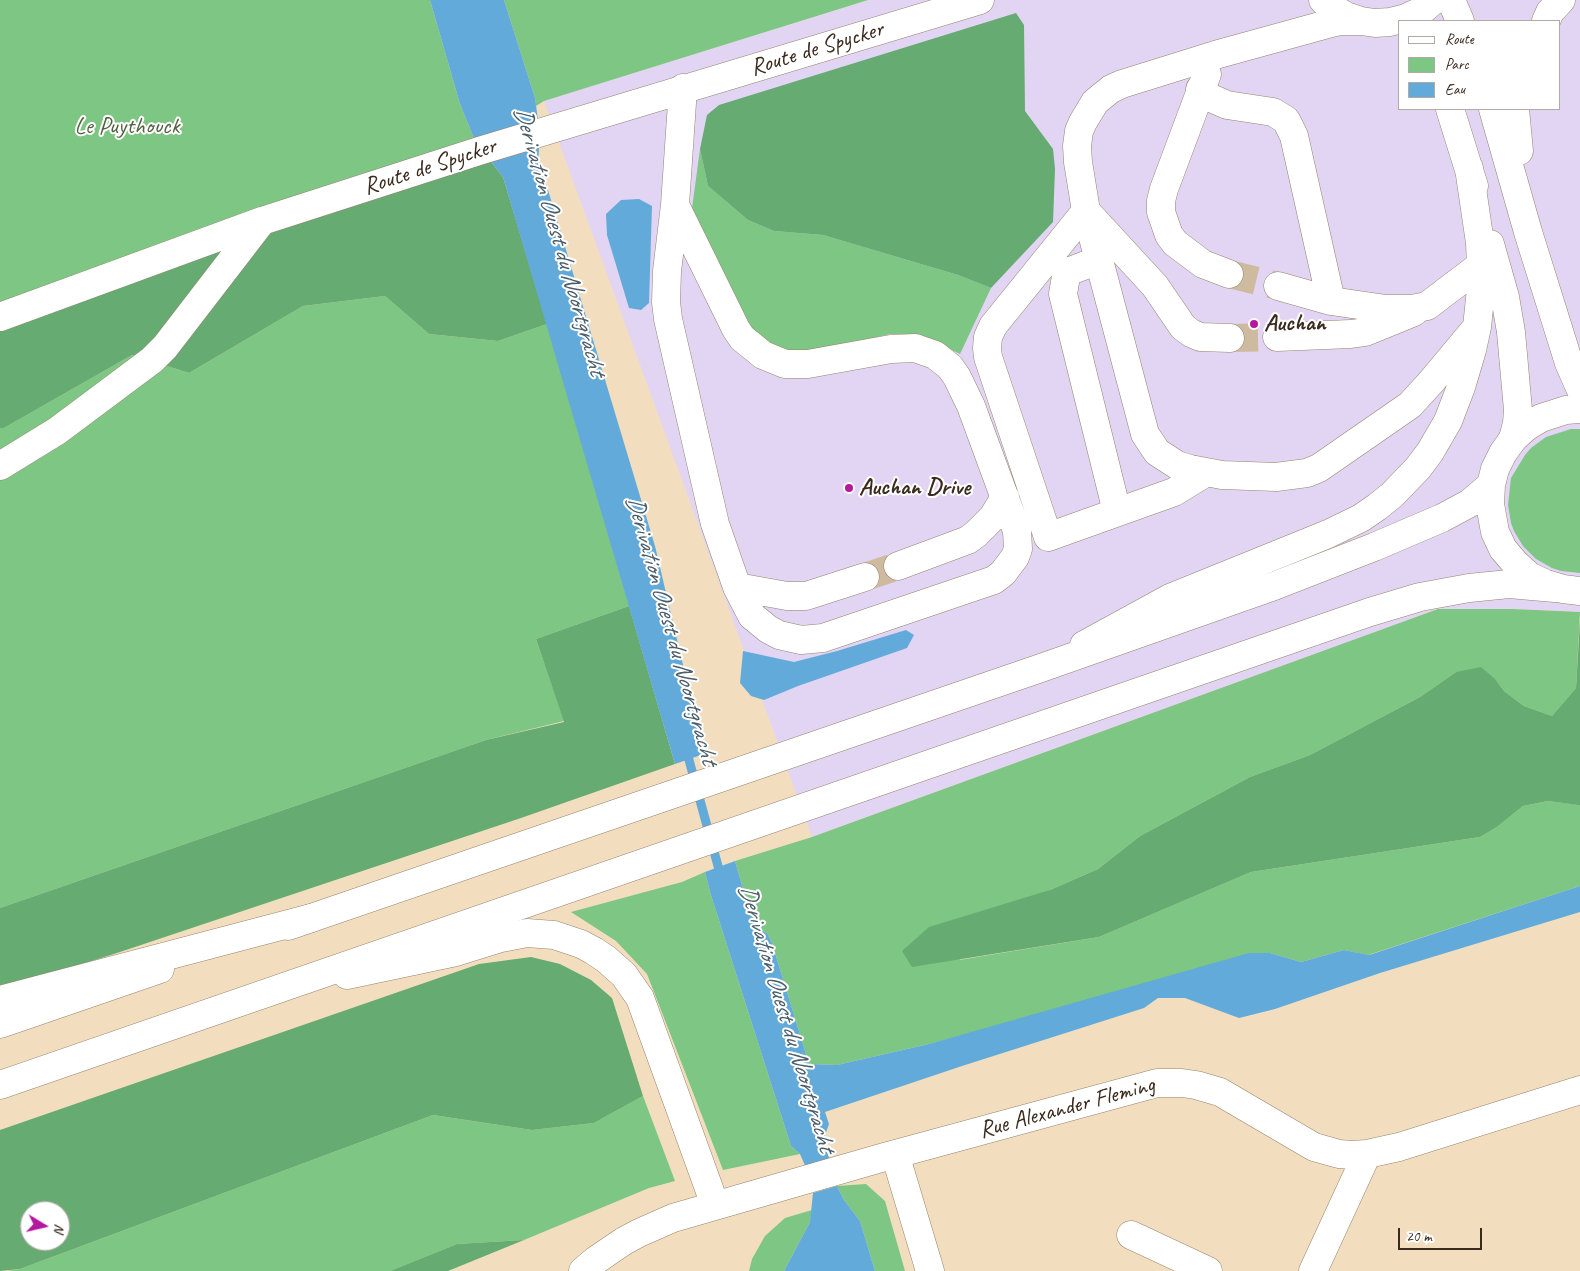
<!DOCTYPE html>
<style>
body{margin:0}
#map{position:relative;width:1580px;height:1271px;overflow:hidden;background:#f2debf;font-family:Caveat,sans-serif}
canvas{display:block}
.legend{position:absolute;left:1398px;top:20px;width:162px;height:90px;box-sizing:border-box;background:#fff;border:1px solid #b1aaa5;margin:0;padding:6px 9px;list-style:none;font-size:15px;color:#3b2a1e}
.legend li{display:flex;align-items:center;gap:10px;height:25px}
.legend b{width:25px;border:1px solid #b1aaa5}
.north{position:absolute;left:20px;top:1201px;width:50px;height:50px;box-sizing:border-box;background:#fff;border:1px solid #b1aaa5;border-radius:50%;rotate:99deg;font-size:14px;font-weight:700;line-height:20px;text-align:center;color:#3b2a1e}
.north::after{content:'';display:block;margin:auto;width:18px;height:22px;background:#b5179e;clip-path:polygon(50% 0,100% 100%,50% 72%,0 100%)}
.scale{position:absolute;left:1398px;top:1228px;width:84px;height:22px;box-sizing:border-box;border:2px solid #3b2a1e;border-top:0;padding-left:6px;font-size:15px;line-height:18px;white-space:nowrap;color:#3b2a1e;-webkit-text-stroke:4px #fff;paint-order:stroke}
</style>
<div id="map">
<canvas width="1580" height="1271"></canvas>
<ul class="legend">
<li><b style="height:6px;background:#fff"></b>Route</li>
<li><b style="height:14px;background:#7ec683"></b>Parc</li>
<li><b style="height:14px;background:#62aad9"></b>Eau</li>
</ul>
<div class="north">N</div>
<div class="scale">20 m</div>
</div>
<script>
const ctx = document.querySelector('canvas').getContext('2d');
ctx.lineJoin = 'round';
function paint(path, color) { ctx.fillStyle = color; ctx.fill(path, 'evenodd'); }
const toPath = rows => new Path2D(rows.map(r => 'M' + r).join(''));
function stroke(path, color, width, dash) { ctx.strokeStyle = color; ctx.lineWidth = width; ctx.lineCap = dash ? 'butt' : 'round'; ctx.setLineDash(dash || []); ctx.stroke(path); }
function write(font, color, halo, rows, align = 'center') {
  ctx.font = font + ' Caveat,sans-serif'; ctx.lineWidth = 4; ctx.setLineDash([]); ctx.textBaseline = 'middle'; ctx.strokeStyle = halo; ctx.fillStyle = color; for (const [text, x, y, turn = 0] of rows) {
    ctx.save(); ctx.translate(x, y); ctx.rotate((+turn || 0) * Math.PI / 180); ctx.textAlign = isNaN(turn) ? turn : align; if (halo) ctx.strokeText(text, 0, 0); ctx.fillText(text, 0, 0); ctx.restore();
  }
}
paint(toPath([
 [868,0,1580,0,1580,612,1512,609,1438,609,812,837,544,101],
 [1399,21,1559,21,1559,109,1399,109]
]), '#e2d4f3');
paint(toPath([
 [0,0,430,0,460,104,475,141,0,305],
 [504,0,868,0,544,101,536,106,535,98],
 [700,149,708,186,748,220,774,231,823,235,958,275,991,288,960,354,919,334,890,334,838,346,800,352,774,347,746,324,690,223],
 [385,296,429,334,498,341,547,324,629,606,536,639,564,721,486,740,0,908,0,428,4,428,132,355,189,373,303,306],
 [1571,429,1580,429,1580,573,1561,571,1552,568,1536,559,1523,546,1514,531,1511,523,1508,505,1511,478,1525,455,1531,448,1546,437],
 [1438,609,1512,609,1580,612,1576,688,1552,716,1524,706,1504,691,1496,680,1456,672,1420,697,1310,755,1250,777,1140,836,1098,869,1050,890,959,960,1099,937,1251,872,1480,837,1497,827,1523,806,1548,801,1580,805,1580,886,1368,955,1344,950,1301,962,1270,953,929,1044,837,1065,809,1064,772,943,767,933,754,927,735,861,812,837],
 [705,872,710,892,791,1146,800,1154,723,1170,647,974,616,941,571,912,682,882],
 [643,1096,675,1181,649,1188,524,1240,457,1244,390,1271,7,1271,20,1269,433,1115,532,1130,594,1123],
 [866,1184,885,1201,905,1271,875,1271,860,1221,844,1200,837,1186],
 [812,1210,810,1222,784,1271,749,1271,752,1259,765,1236,785,1218]
]), '#7ec683');
paint(toPath([
 [1016,13,1024,25,1025,111,1053,149,1055,169,1053,222,991,288,958,275,823,235,774,231,748,220,708,186,700,149,707,115,719,105],
 [475,141,503,177,547,324,498,341,429,334,385,296,303,306,189,373,132,355,4,428,0,428,0,305],
 [629,606,675,764,521,818,117,953,0,990,0,908,486,740,564,722,536,639],
 [1580,620,1580,805,1578,805,1548,801,1523,806,1497,827,1480,837,1251,872,1099,937,912,967,902,951,929,927,1050,890,1098,869,1140,836,1250,777,1310,755,1420,697,1456,672,1481,667,1496,680,1504,691,1524,706,1552,716,1576,688],
 [531,957,560,964,591,980,612,998,643,1096,594,1123,532,1130,433,1115,20,1269,0,1271,0,1130,479,964],
 [30,1211,60,1211,60,1241,30,1241],
 [524,1240,448,1271,390,1271,457,1244]
]), '#66ab71');
paint(toPath([
 [430,0,504,0,535,98,540,135,538,163,545,180,655,546,704,754,675,764,503,177,475,141,460,104],
 [639,199,652,206,649,303,641,310,629,308,607,235,606,214,621,200],
 [906,630,914,635,907,648,798,686,764,700,751,696,740,683,743,651,794,662,837,651],
 [735,861,754,927,767,933,772,943,809,1064,837,1065,929,1044,1249,953,1270,953,1301,962,1344,950,1369,955,1580,886,1580,912,1380,973,1275,1009,1239,1018,1185,998,1158,998,1144,1008,962,1066,825,1112,829,1124,823,1141,831,1163,807,1170,800,1154,791,1146,710,892,705,872],
 [837,1186,844,1200,860,1221,875,1271,784,1271,810,1222,813,1193]
]), '#62aad9');
stroke(toPath([
 [686,749,721,877]
]), '#62aad9', 9);
stroke(toPath([
 [1229,274,1278,286],
 [1230,338,1277,337],
 [865,577,898,566]
]), '#cdba9f', 28, [28, 14]);
const minor = toPath([
 [1323,0,1332,8,1346,16,1361,21,1375,23,1390,22,1406,18,1421,11,1434,0],
 [1451,0,1460,21],
 [1361,21,1340,21,1324,25,1215,55,1122,84,1111,89,1095,102,1083,122,1079,131,1077,146,1078,162,1086,211,1145,434,1157,452,1177,465,1190,469,1222,475,1276,477,1307,473,1319,468,1410,405,1431,382,1477,327],
 [1546,21,1550,12,1561,0],
 [1207,74,1164,189,1161,201,1161,212,1169,235,1175,243,1203,264,1229,274],
 [1200,89,1211,98,1227,105,1273,112,1286,120,1294,136,1331,301],
 [1450,109,1474,186],
 [1493,109,1528,232,1569,363,1580,388],
 [1515,109,1519,151],
 [675,205,736,329,742,338,763,355,785,364,808,364,891,349,915,348,935,355,950,367,957,377,971,406,1017,531,1018,549,1015,557,1003,573,994,580,823,638,801,640,779,635,768,629,752,616,737,587,715,524,668,319,666,302,667,271,675,205,683,88],
 [1490,244,1505,297,1511,332,1518,410,1517,423,1513,439],
 [1099,260,1070,271,1066,276,1063,294,1117,512],
 [1278,286,1331,301,1386,309,1412,309,1427,306,1481,265],
 [0,317,262,221,479,151,980,0],
 [1277,337,1351,334,1365,332,1414,312],
 [0,466,57,431,152,360,165,347,262,221],
 [1205,473,1174,492,1048,537,988,357,987,348,988,337,993,326,1086,211,1155,286,1183,327,1191,333,1200,337,1230,338],
 [898,566,968,540,976,534,993,517,1005,497],
 [737,587,787,596,806,596,865,577],
 [1084,645,1170,598,1328,534,1361,518,1377,507,1392,495,1418,468,1430,452,1448,421,1461,387,1472,350,1477,327,1481,289,1481,265,1480,243,1469,168],
 [347,975,456,952,501,938,527,933,554,935,581,944,594,951,606,959,624,975,640,998,715,1205],
 [895,1154,930,1271],
 [1131,1235,1208,1271],
 [583,1271,596,1260,624,1241,639,1233,673,1218,881,1158,1157,1083,1182,1083,1196,1085,1220,1092,1314,1147,1339,1154,1352,1155,1367,1154,1399,1147,1580,1090],
 [1313,1271,1367,1154]
]);
const major = toPath([
 [1580,409,1566,410,1541,418,1526,427,1513,439,1503,453,1495,469,1491,485,1490,504,1495,532,1503,549,1515,563,1529,576,1546,584,1563,589,1580,591],
 [288,926,1041,668,1274,586,1374,547,1442,518,1470,503,1491,485],
 [0,1024,160,969],
 [0,1085,1370,612,1420,597,1469,588,1509,584,1555,588]
]);
const highway = toPath([
 [0,1000,311,918]
]);
stroke(minor, '#96846e', 29);
stroke(major, '#96846e', 29);
stroke(highway, '#96846e', 29);
stroke(minor, '#fff', 28);
stroke(major, '#fff', 28);
stroke(highway, '#fff', 28);
for (const [x, y, r, color] of [
 [1254,324,5,"#b5179e"],
 [849,488,5,"#b5179e"]
]) { const dot = new Path2D(); dot.arc(x, y, r, 0, 2 * Math.PI); ctx.fillStyle = color; ctx.fill(dot); stroke(dot, '#fff', 2); }
write('24px', '#3b2a1e', '#fff', [
 ["Route de Spycker",817,49,-17],
 ["Route de Spycker",430,167,-18],
 ["Rue Alexander Fleming",1067,1108,-15]
]);
write('24px', '#526141', '#fff', [
 ["Le Puythouck",127,127]
]);
write('bold 24px', '#3b2a1e', '#fff', [
 ["Auchan",1264,324],
 ["Auchan Drive",859,488]
], 'left');
write('italic 25px', '#4b5d69', '#fff', [
 ["Derivation Ouest du Noortgracht",559,241,74],
 ["Derivation Ouest du Noortgracht",671,630,74],
 ["Derivation Ouest du Noortgracht",786,1018,73]
]);
</script>
